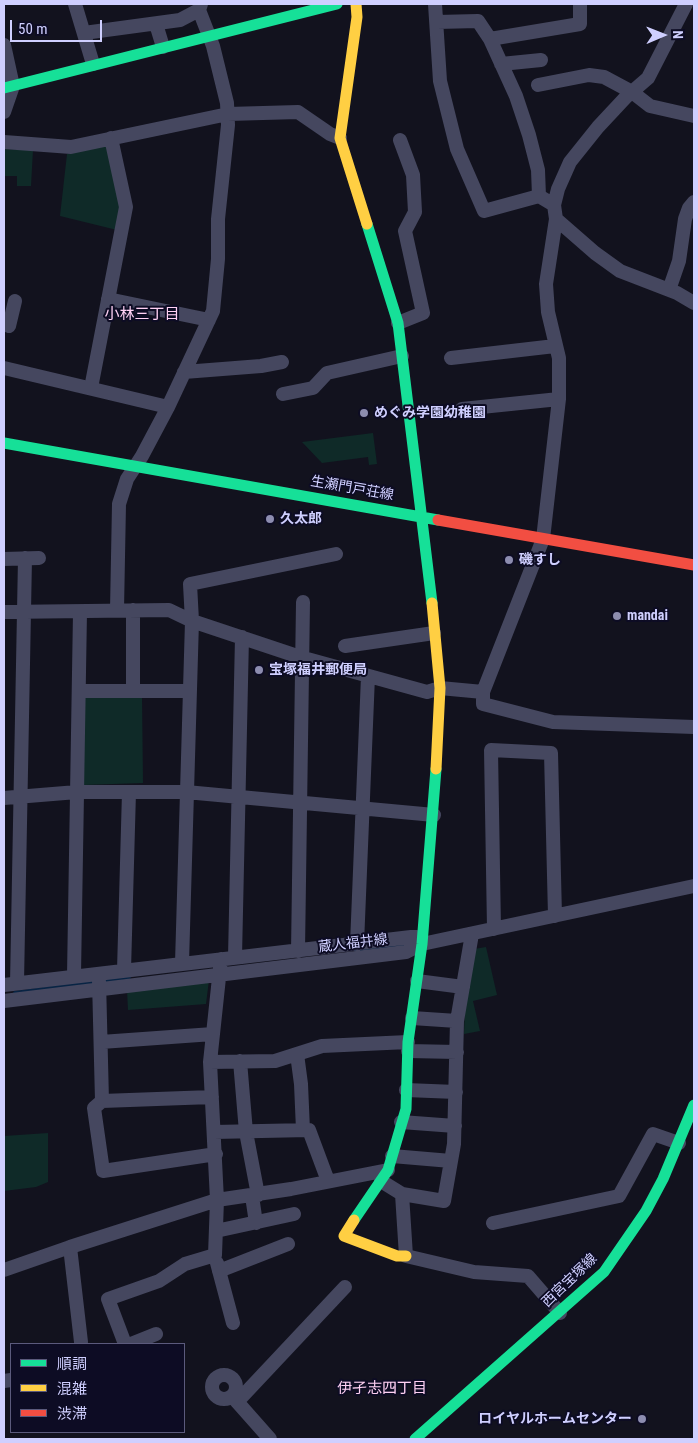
<!DOCTYPE html>
<meta charset="utf-8">
<style>
body{margin:0}
#map{position:relative;width:698px;height:1443px;overflow:hidden;background:#12121e;font-family:"Roboto Condensed","Noto Sans JP",sans-serif}
canvas{display:block}
.frame{position:absolute;inset:0;border:5px solid #cfcfff;pointer-events:none}
.legend{position:absolute;left:10px;top:1343px;width:175px;height:90px;box-sizing:border-box;background:#0d0c24;border:1px solid #5b5a7c;margin:0;padding:6px 9px;list-style:none;font-size:15px;color:#cfcfff}
.legend li{display:flex;align-items:center;gap:10px;height:25px}
.legend b{width:25px;border:1px solid #5b5a7c}
.north{position:absolute;left:638px;top:10px;width:50px;height:50px;-webkit-text-stroke:4px #0d0c24;paint-order:stroke;rotate:89deg;font-size:14px;font-weight:700;line-height:20px;text-align:center;color:#cfcfff}
.north::after{content:'';display:block;margin:auto;width:18px;height:22px;background:#cfcfff;clip-path:polygon(50% 0,100% 100%,50% 72%,0 100%)}
.scale{position:absolute;left:10px;top:20px;width:92px;height:22px;box-sizing:border-box;border:2px solid #cfcfff;border-top:0;padding-left:6px;font-size:15px;line-height:18px;white-space:nowrap;color:#cfcfff;-webkit-text-stroke:4px #0d0c24;paint-order:stroke}
</style>
<div id="map">
<canvas width="698" height="1443"></canvas>
<div class="frame"></div>
<ul class="legend">
<li><b style="height:6px;background:#16e098"></b>順調</li>
<li><b style="height:6px;background:#ffcf43"></b>混雑</li>
<li><b style="height:6px;background:#f24e42"></b>渋滞</li>
</ul>
<div class="north">N</div>
<div class="scale">50 m</div>
</div>
<script>
const ctx = document.querySelector('canvas').getContext('2d');
ctx.lineJoin = 'round';
function paint(path, color) { ctx.fillStyle = color; ctx.fill(path, 'evenodd'); }
const toPath = rows => new Path2D(rows.map(r => 'M' + r).join(''));
function stroke(path, color, width, dash) { ctx.strokeStyle = color; ctx.lineWidth = width; ctx.lineCap = dash ? 'butt' : 'round'; ctx.setLineDash(dash || []); ctx.stroke(path); }
function write(font, color, halo, rows, align = 'center') {
  ctx.font = font + ' "Roboto Condensed","Noto Sans JP",sans-serif'; ctx.lineWidth = 4; ctx.setLineDash([]); ctx.textBaseline = 'middle'; ctx.strokeStyle = halo; ctx.fillStyle = color; for (const [text, x, y, turn = 0] of rows) {
    ctx.save(); ctx.translate(x, y); ctx.rotate((+turn || 0) * Math.PI / 180); ctx.textAlign = isNaN(turn) ? turn : align; if (halo) ctx.strokeText(text, 0, 0); ctx.fillText(text, 0, 0); ctx.restore();
  }
}
paint(toPath([
 [104,146,107,147,122,208,117,230,60,216,67,154],
 [4,149,33,150,31,186,17,186,17,176,4,176],
 [373,433,377,464,369,465,368,457,322,463,302,442],
 [82,695,142,696,143,783,83,785],
 [486,947,497,995,473,1001,480,1031,464,1034,465,1007,474,949],
 [209,980,206,1004,128,1010,127,990],
 [48,1133,48,1182,36,1187,4,1191,4,1136]
]), '#0f2a28');
stroke(toPath([
 [356,950,406,945],
 [15,993,129,977]
]), '#082444', 4);
stroke(toPath([
 [75,4,93,64],
 [435,4,440,81,457,149,484,211,539,196,554,205],
 [437,22,478,21,490,39,580,24,580,4],
 [156,24,163,47],
 [84,33,180,20,199,10],
 [490,39,516,96,529,135,538,170,539,196],
 [4,45,13,86,4,112],
 [501,64,541,60],
 [538,85,589,75,604,77,632,92,650,106,694,116],
 [4,142,71,147,228,114,298,112,330,134,340,138],
 [556,219,595,253,620,271,677,293,694,303],
 [669,290,679,261,685,219,689,208,694,202],
 [108,299,209,320],
 [398,323,423,313,405,231,415,212,413,175,400,140],
 [4,324,9,326,15,301],
 [451,358,555,346],
 [4,368,168,407],
 [184,372,261,366,282,362],
 [91,388,126,207,111,138],
 [283,394,313,388,327,373,402,356],
 [462,409,559,399],
 [4,559,39,558],
 [117,610,119,504,127,479,142,456,168,407,213,311,218,259,218,219,228,125,227,103,213,46,199,10,201,4],
 [4,612,169,610,192,621,300,657,427,692,440,688,483,692,543,539,559,399,559,358,548,312,546,284,556,219,554,205,558,189,570,162,598,127,626,97,648,78,686,4],
 [345,646,434,633],
 [79,691,189,691],
 [133,691,133,610],
 [483,692,483,704,553,722,694,727],
 [4,798,77,792,186,792,434,815],
 [494,929,491,750,551,753,555,916],
 [357,944,368,676],
 [298,951,303,602],
 [235,957,242,637],
 [182,963,192,621,190,584,336,554],
 [124,970,129,792],
 [74,975,80,612],
 [99,980,102,1101,94,1108,103,1171,216,1154],
 [417,981,463,987],
 [17,983,25,558],
 [4,985,411,937,417,937,422,944],
 [4,1001,406,952,422,944,694,886],
 [412,1018,457,1021],
 [101,1042,213,1034],
 [408,1051,457,1052],
 [297,1054,301,1084,303,1130],
 [240,1061,246,1132,258,1195],
 [210,1062,275,1061,322,1046,408,1042],
 [406,1090,456,1092],
 [102,1101,212,1097],
 [401,1122,455,1126],
 [214,1132,309,1130,328,1181],
 [392,1156,451,1161],
 [381,1181,402,1194,406,1256,474,1272,528,1276,560,1313],
 [402,1194,444,1201,454,1144,457,1021,472,934],
 [252,1196,256,1223],
 [493,1223,619,1196,653,1134,679,1143],
 [216,1231,294,1214],
 [70,1247,81,1342],
 [217,1263,233,1323],
 [4,1270,70,1247,217,1200,291,1189,388,1170],
 [219,1271,288,1244],
 [125,1344,108,1299,159,1281,185,1264,215,1255,217,1200,210,1062,221,959],
 [131,1344,156,1334],
 '212 1387a12 12 0 1 1 24 0a12 12 0 1 1-24 0Z',
 [4,1381,11,1380],
 [232,1396,270,1439],
 [237,1402,345,1287]
]), '#45475f', 14);
stroke(toPath([
 [4,88,337,4],
 [367,224,398,323,432,603],
 [4,443,438,520],
 [354,1220,388,1170,406,1109,408,1042,422,944,436,769],
 [415,1439,604,1272,646,1211,663,1179,694,1105]
]), '#16e098', 11);
stroke(toPath([
 [356,4,357,17,340,138,367,224],
 [432,603,440,688,436,769],
 [354,1220,344,1236,397,1256,406,1256]
]), '#ffcf43', 11);
stroke(toPath([
 [438,520,694,565]
]), '#f24e42', 11);
for (const [x, y, r, color] of [
 [364,413,5,"#8d8db0"],
 [270,519,5,"#8d8db0"],
 [509,560,5,"#8d8db0"],
 [617,616,5,"#8d8db0"],
 [259,670,5,"#8d8db0"],
 [642,1419,5,"#8d8db0"]
]) { const dot = new Path2D(); dot.arc(x, y, r, 0, 2 * Math.PI); ctx.fillStyle = color; ctx.fill(dot); stroke(dot, '#0d0c24', 2); }
write('bold 14px', '#cfcfff', '#0d0c24', [
 ["めぐみ学園幼稚園",374,413],
 ["久太郎",280,519],
 ["磯すし",519,560],
 ["mandai",627,616],
 ["宝塚福井郵便局",269,670],
 ["ロイヤルホームセンター",632,1419,"right"]
], 'left');
write('14px', '#cfcfff', '#0d0c24', [
 ["生瀬門戸荘線",352,489,10],
 ["蔵人福井線",353,944,-7],
 ["西宮宝塚線",570,1281,-44]
]);
write('15px', '#ffd1f4', '#0d0c24', [
 ["小林三丁目",142,315],
 ["伊孑志四丁目",382,1389]
]);
</script>
